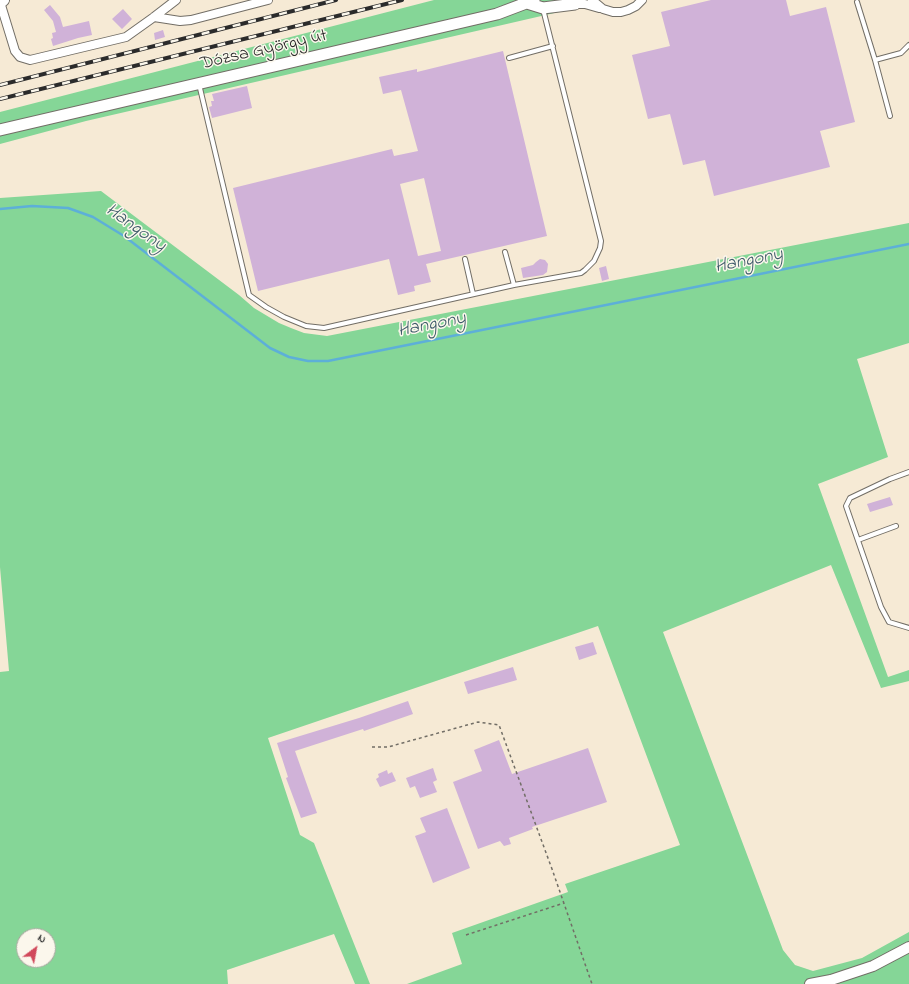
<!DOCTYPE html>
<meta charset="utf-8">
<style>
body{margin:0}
#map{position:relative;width:909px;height:984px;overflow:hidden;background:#f6ead5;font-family:"Indie Flower",sans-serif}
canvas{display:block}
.north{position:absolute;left:16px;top:928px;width:40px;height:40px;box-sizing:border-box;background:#fbf7ec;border:1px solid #a8a59f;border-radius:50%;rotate:32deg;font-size:11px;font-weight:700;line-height:16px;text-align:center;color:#2b2b2b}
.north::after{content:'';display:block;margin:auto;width:14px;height:18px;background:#d1495b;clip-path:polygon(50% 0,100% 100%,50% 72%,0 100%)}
</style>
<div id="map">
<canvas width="909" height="984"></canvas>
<div class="north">N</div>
</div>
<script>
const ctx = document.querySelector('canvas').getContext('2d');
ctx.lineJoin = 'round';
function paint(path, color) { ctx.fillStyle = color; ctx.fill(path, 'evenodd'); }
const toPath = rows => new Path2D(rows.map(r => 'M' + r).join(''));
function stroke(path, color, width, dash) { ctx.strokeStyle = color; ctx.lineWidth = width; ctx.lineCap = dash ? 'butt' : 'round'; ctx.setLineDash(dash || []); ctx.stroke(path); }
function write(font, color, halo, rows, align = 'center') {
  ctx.font = font + ' "Indie Flower",sans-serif'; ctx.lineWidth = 3; ctx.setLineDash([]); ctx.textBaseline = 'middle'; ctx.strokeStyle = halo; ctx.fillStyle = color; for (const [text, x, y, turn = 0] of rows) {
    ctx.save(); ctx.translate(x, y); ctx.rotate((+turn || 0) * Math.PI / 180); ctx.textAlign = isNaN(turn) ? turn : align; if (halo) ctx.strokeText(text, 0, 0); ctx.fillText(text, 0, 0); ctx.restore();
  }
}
paint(toPath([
 [434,0,573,0,576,8,86,121,0,144,0,112],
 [101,191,239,295,254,308,279,323,291,328,304,333,327,336,909,223,909,343,857,359,888,457,818,484,888,677,909,670,909,681,881,688,831,565,663,632,783,950,795,965,813,971,862,958,909,932,909,984,407,984,462,964,452,933,568,892,565,884,680,845,598,626,268,738,300,835,314,843,370,984,355,984,334,934,227,970,228,984,0,984,0,672,9,671,0,567,0,198],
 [24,936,48,936,48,960,24,960]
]), '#85d697');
stroke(toPath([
 [0,209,32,206,68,208,93,217,124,236,270,348,289,357,308,361,328,361,909,244]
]), '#5dafd8', 2.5);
paint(toPath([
 [711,0,786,0,790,16,826,7,855,122,820,131,830,167,714,196,705,160,683,165,670,114,648,119,632,55,670,46,661,12],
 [50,5,60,17,63,27,89,21,92,35,78,38,53,46,51,39,53,38,52,33,56,32,53,21,44,10],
 [123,9,132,19,122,29,112,19],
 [163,30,165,37,155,40,154,33],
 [503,51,547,236,426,264,431,282,414,286,415,291,398,295,389,259,258,291,233,188,392,149,394,156,418,151,401,90,383,94,379,77,417,69,417,72],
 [424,178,441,251,418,256,400,184],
 [247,86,252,108,212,118,209,107,212,106,211,101,214,101,212,94],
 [540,259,545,260,548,264,547,272,543,275,523,278,521,268,533,265,536,262],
 [606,266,609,279,602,281,599,268],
 [890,497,893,505,870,512,867,504],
 [593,642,597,654,579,660,575,647],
 [513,667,517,680,468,694,464,682],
 [408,701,413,714,364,731,363,729,295,751,317,813,301,818,286,778,288,777,277,743,359,718],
 [499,740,512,774,588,748,607,802,532,827,533,829,509,838,511,844,504,846,500,841,478,849,453,782,482,771,474,750],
 [433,768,437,780,433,782,437,792,420,798,415,786,410,788,406,778],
 [387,770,388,774,392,772,396,781,380,787,376,779,379,777,378,774],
 [447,808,470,868,433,883,415,836,426,832,420,818]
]), '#d0b2d8');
const service = toPath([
 [857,2,875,60,901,53,909,45],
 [509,58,553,46],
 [875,60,890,116],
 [199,84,249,295,266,307,284,317,306,326,324,328,514,285,581,273,585,270,594,261,600,248,601,241,543,9],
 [505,252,514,285],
 [465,259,473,294],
 [909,472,890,479,850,498,846,506,881,607,889,622,909,628],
 [858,540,896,526]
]);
const minor = toPath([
 [592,0,603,9,613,12,621,12,628,10,636,6,642,0],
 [0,2,15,51,20,57,30,60,126,37,154,17,176,0],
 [575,4,585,4,599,8],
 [154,17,180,21,191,20,268,0]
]);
const tertiary = toPath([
 [810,984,831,980,873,966,909,947]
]);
const secondary = toPath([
 [527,3,543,8,575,4,577,0],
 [0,130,497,14,534,0]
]);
const primary = toPath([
 [0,2,3,0]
]);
stroke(service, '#726e66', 6);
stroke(minor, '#726e66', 10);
stroke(tertiary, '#726e66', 12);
stroke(secondary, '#726e66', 13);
stroke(primary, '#726e66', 14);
stroke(toPath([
 [372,747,388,747,478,722,499,725,552,869,592,984],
 [466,935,564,903]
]), '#726e66', 1.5, [3, 3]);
stroke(service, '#fff', 4);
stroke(minor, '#fff', 8);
stroke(tertiary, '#fff', 10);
stroke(secondary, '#fff', 11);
stroke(primary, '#fff', 12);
const rail = toPath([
 [0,85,336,0],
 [0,99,402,0]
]);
stroke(rail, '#2b2b2b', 4);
stroke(rail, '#fbf7ec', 2.5, [8]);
write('18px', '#2b2b2b', '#fbf7ec', [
 ["Dózsa György út",264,51,-13]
]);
write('italic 19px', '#3c5968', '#fbf7ec', [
 ["Hangony",135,229,35],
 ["Hangony",749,262,-11],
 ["Hangony",432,326,-11]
]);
</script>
